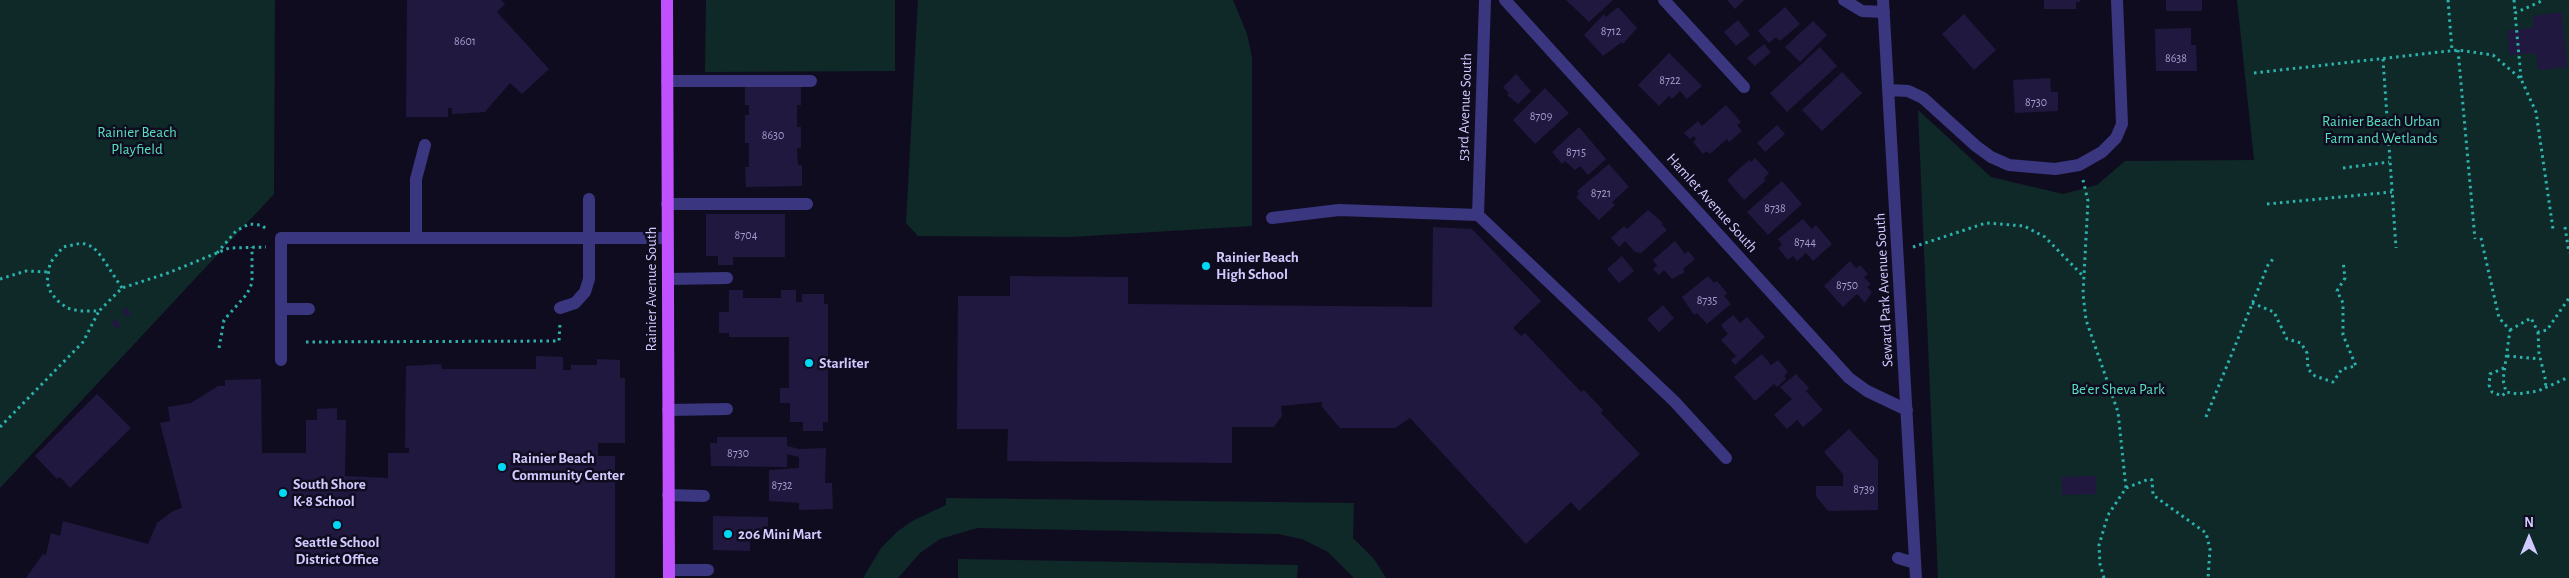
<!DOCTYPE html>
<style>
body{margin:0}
#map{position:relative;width:2569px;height:578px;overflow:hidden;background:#100c1f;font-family:"Alegreya Sans",sans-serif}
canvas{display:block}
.north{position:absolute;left:2504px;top:513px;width:50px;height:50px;-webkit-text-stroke:4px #100c1f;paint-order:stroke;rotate:0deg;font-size:14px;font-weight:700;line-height:20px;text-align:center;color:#d1caff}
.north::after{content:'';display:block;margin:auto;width:18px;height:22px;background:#d1caff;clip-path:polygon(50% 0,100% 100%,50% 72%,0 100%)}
</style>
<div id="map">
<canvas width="2569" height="578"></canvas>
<div class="north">N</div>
</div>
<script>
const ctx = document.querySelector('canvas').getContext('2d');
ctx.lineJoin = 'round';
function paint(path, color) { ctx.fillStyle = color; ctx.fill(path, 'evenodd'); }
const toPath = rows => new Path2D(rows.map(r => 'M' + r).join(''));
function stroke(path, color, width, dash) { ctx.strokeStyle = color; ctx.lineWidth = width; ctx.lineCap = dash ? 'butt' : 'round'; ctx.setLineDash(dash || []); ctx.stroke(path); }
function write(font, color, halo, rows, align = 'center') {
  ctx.font = font + ' "Alegreya Sans",sans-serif'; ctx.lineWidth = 5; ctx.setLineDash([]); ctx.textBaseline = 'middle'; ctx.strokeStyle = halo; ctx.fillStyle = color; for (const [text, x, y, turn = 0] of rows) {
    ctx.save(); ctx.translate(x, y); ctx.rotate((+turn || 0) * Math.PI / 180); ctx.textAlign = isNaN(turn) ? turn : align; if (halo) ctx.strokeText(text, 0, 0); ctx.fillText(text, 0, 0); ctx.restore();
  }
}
paint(toPath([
 [0,0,275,0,274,194,0,488],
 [706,0,895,0,895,71,705,72],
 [918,0,1233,0,1247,34,1252,57,1252,226,1071,237,918,236,906,223],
 [2237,0,2569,0,2569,578,1938,578,1918,110,1991,177,2063,194,2097,185,2125,161,2254,160],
 [946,498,1354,503,1353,538,1374,559,1386,578,1354,578,1328,552,1302,539,1278,534,977,528,940,539,920,553,898,578,863,578,881,548,898,531,914,520,946,505],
 [958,559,1298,565,1297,578,958,578]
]), '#0f2929');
paint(toPath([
 [407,0,501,0,505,4,497,12,549,69,522,94,510,83,485,112,452,114,452,108,448,108,448,117,406,117],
 [1566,0,1613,0,1589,22],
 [1727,0,1744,0,1735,9],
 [2044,0,2080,0,2080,2,2076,2,2076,9,2044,9],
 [2166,0,2202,0,2202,11,2166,11],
 [1618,7,1637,28,1623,44,1622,42,1603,56,1584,35,1604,14,1606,17],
 [1785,7,1800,24,1780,41,1776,37,1769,43,1758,31],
 [2562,12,2567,67,2538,70,2536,53,2509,55,2507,30,2533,28,2533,16],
 [1964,14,1996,50,1974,70,1942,34],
 [1738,20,1750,35,1736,46,1724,32],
 [1813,21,1827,35,1800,62,1785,47],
 [2191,28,2191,45,2196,45,2197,71,2156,71,2155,29],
 [1764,44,1771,52,1755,66,1747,58],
 [1820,47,1837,66,1787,112,1770,93],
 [1669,53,1702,86,1687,99,1680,91,1672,99,1669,96,1659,106,1638,85],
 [1842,72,1862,93,1822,131,1802,110],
 [1516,74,1531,91,1518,104,1507,95,1509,93,1503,87],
 [2050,78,2051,92,2058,92,2058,111,2015,113,2013,80],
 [745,86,801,86,801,105,797,105,797,127,801,127,801,148,797,148,798,165,802,165,802,186,746,187,745,167,749,167,749,143,745,143,745,115,749,115,749,105,745,105],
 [1545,88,1569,113,1535,144,1513,120],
 [1726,105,1741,122,1737,125,1742,131,1729,142,1727,139,1710,154,1707,151,1703,154,1693,142,1696,139,1694,136,1690,139,1684,133,1698,121,1702,126],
 [1777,125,1785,134,1765,152,1757,143],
 [1579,127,1606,159,1588,175,1580,166,1575,170,1565,161,1562,164,1552,152],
 [1755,158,1769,173,1764,178,1766,180,1744,200,1727,180,1749,160,1751,162],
 [1609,164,1629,187,1612,202,1615,205,1599,220,1576,197,1579,194,1577,191],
 [1782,181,1802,204,1768,235,1747,212],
 [1648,210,1663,223,1661,224,1667,230,1641,253,1635,252,1625,241,1619,247,1611,238,1624,226,1627,229],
 [706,214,785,214,785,257,733,257,733,265,718,265,718,256,706,256],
 [1803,219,1812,229,1816,225,1832,244,1813,261,1806,253,1797,261,1793,256,1788,260,1778,248,1782,245,1778,239],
 [1433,227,1472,229,1541,301,1513,328,1521,336,1525,333,1581,392,1584,390,1603,410,1601,413,1640,454,1579,511,1571,502,1526,544,1410,418,1395,428,1340,428,1322,407,1322,402,1281,406,1282,416,1274,427,1232,427,1232,463,1007,461,1008,429,957,429,958,296,1010,296,1010,276,1128,277,1128,304,1432,307],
 [1675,241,1685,254,1688,251,1695,259,1683,269,1685,272,1672,279,1664,270,1659,275,1653,269,1657,266,1653,260],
 [1622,256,1634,271,1619,283,1607,269],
 [1850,261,1856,268,1860,265,1868,274,1864,277,1871,284,1867,287,1872,292,1865,303,1857,294,1843,307,1824,286],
 [1708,276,1714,283,1717,281,1727,293,1724,296,1731,304,1707,324,1697,313,1694,315,1682,297],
 [729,290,743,290,743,298,781,298,781,290,796,290,796,302,802,302,802,294,824,294,824,304,828,304,828,422,823,422,823,431,803,431,803,422,790,422,790,403,780,403,780,388,789,388,789,337,729,337,729,333,719,333,719,312,729,312],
 [1663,305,1674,318,1659,332,1647,319],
 [123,308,126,308,132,313,128,317,122,312],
 [1733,315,1740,323,1747,317,1765,337,1735,365,1731,360,1736,356,1721,340,1728,334,1721,325],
 [114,319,121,325,117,329,111,323],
 [1762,354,1771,365,1778,360,1788,372,1784,376,1786,379,1777,387,1774,384,1755,401,1734,377],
 [536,356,563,357,563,370,571,370,571,365,597,365,597,359,620,360,620,378,625,378,625,443,598,443,598,456,615,456,615,578,26,578,43,554,46,555,51,533,60,536,63,521,148,544,157,523,173,511,182,508,160,423,170,421,168,407,191,403,218,386,225,386,225,380,261,379,262,453,306,453,306,420,317,420,317,409,337,408,337,420,346,420,345,476,388,478,388,453,409,453,409,448,405,448,406,366,441,364,442,369,536,369],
 [1796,374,1809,388,1806,391,1823,410,1803,427,1797,420,1787,429,1774,415,1792,399,1780,387],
 [97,394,131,428,70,488,60,477,57,479,35,456],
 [1849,429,1878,460,1878,510,1828,511,1816,496,1816,486,1843,486,1843,474,1824,452],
 [717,437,787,437,787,446,799,449,826,448,825,483,832,483,833,509,799,510,799,503,769,501,769,470,799,468,799,457,787,454,787,467,711,466,710,443,717,443],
 [2096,476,2096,494,2062,495,2062,477],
 [713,516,768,517,768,527,762,527,762,539,750,539,750,551,713,550]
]), '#211840');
stroke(toPath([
 [2448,0,2452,50],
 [2514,0,2515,13],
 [2458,50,2475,239],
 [2383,59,2396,248],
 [2254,73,2458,50,2493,55,2521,79,2536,112,2553,229],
 [2521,78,2515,13,2544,0],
 [2343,168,2389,162],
 [2083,180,2088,201,2083,294,2086,320,2118,412,2126,488],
 [2267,204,2392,192],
 [2565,227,2569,253],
 [2481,238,2499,318,2510,330,2503,380,2506,392,2518,394,2538,391,2569,377],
 [1913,247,1986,223,2024,226,2045,237,2084,277],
 [217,253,236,231,249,224,261,225,268,230],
 [0,279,26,271,47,272],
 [122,288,101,256,93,247,82,243,63,247,50,263,47,282,51,293,58,301,67,308,79,311,99,311,122,288,168,273,229,248,266,247],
 [2252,303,2274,312,2287,339,2301,343,2307,353,2308,369,2315,376,2333,382,2342,369,2356,366,2343,335,2343,303,2337,291,2345,278,2343,261],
 [2510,330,2531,318,2538,332,2547,330,2569,298],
 [2538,332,2539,353,2546,382,2545,388],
 [306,342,559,341,560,323],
 [219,348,224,320,247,294,252,283,252,247],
 [2507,356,2540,359],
 [2504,368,2490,374,2489,385,2492,392,2502,396,2506,392],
 [2206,417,2268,265,2273,259],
 [0,427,83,342,99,311],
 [2104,578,2100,564,2099,545,2108,515,2126,488,2149,479,2152,480,2153,495,2206,533,2210,549,2208,578]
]), '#2bb2ac', 3, [2.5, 4]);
stroke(toPath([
 [1505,0,1849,378,1867,391,1907,410],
 [1664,0,1744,87],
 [1844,0,1862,11,1884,12],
 [1883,0,1916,578],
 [667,81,811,81],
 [1889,90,1908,91,1923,98,1976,146,1991,157,2009,165,2055,169,2079,165,2102,152,2116,138,2122,124,2117,0],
 [667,204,807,204],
 [1478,215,1485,0],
 [1272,218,1339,210,1478,215,1675,402,1726,458],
 [416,238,416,179,425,145],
 [668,279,727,278],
 [560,308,575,303,585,292,589,279,589,199],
 [281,309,309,309],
 [281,360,281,238,667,238],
 [668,410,727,409],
 [668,495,704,496],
 [1898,558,1915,563],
 [669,570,708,570]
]), '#3a367f', 12);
stroke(toPath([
 [667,0,669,578]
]), '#c151ff', 12);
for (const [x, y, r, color] of [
 [1206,266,5,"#00d9f5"],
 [809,363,5,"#00d9f5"],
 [502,467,5,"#00d9f5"],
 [283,493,5,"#00d9f5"],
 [337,525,5,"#00d9f5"],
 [728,534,5,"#00d9f5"]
]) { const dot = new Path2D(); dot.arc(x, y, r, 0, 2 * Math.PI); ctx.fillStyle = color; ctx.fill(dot); stroke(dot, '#100c1f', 2); }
write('12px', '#a59ecf', null, [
 ["8712",1611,31],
 ["8601",465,41],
 ["8638",2176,58],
 ["8722",1670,80],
 ["8730",2036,102],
 ["8709",1541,116],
 ["8630",773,135],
 ["8715",1576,152],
 ["8721",1601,193],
 ["8738",1775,208],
 ["8704",746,235],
 ["8744",1805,242],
 ["8750",1847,285],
 ["8735",1707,300],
 ["8730",738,453],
 ["8732",782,485],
 ["8739",1864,489]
]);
write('15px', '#d1caff', '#100c1f', [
 ["53rd Avenue South",1465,107,-88],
 ["Hamlet Avenue South",1712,203,48],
 ["Rainier Avenue South",651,289,-90],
 ["Seward Park Avenue South",1884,290,-93]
]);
write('15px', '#55e0c0', '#100c1f', [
 ["Rainier Beach Urban",2381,121],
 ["Farm and Wetlands",2381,138],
 ["Rainier Beach",137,132],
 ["Playfield",137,149],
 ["Be'er Sheva Park",2118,389]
]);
write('bold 15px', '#d1caff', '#100c1f', [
 ["Rainier Beach",1216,257],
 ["High School",1216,274],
 ["Starliter",819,363],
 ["Rainier Beach",512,458],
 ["Community Center",512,475],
 ["South Shore",293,484],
 ["K-8 School",293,501],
 ["206 Mini Mart",738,534],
 ["Seattle School",337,542,"center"],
 ["District Office",337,559,"center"]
], 'left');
</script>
